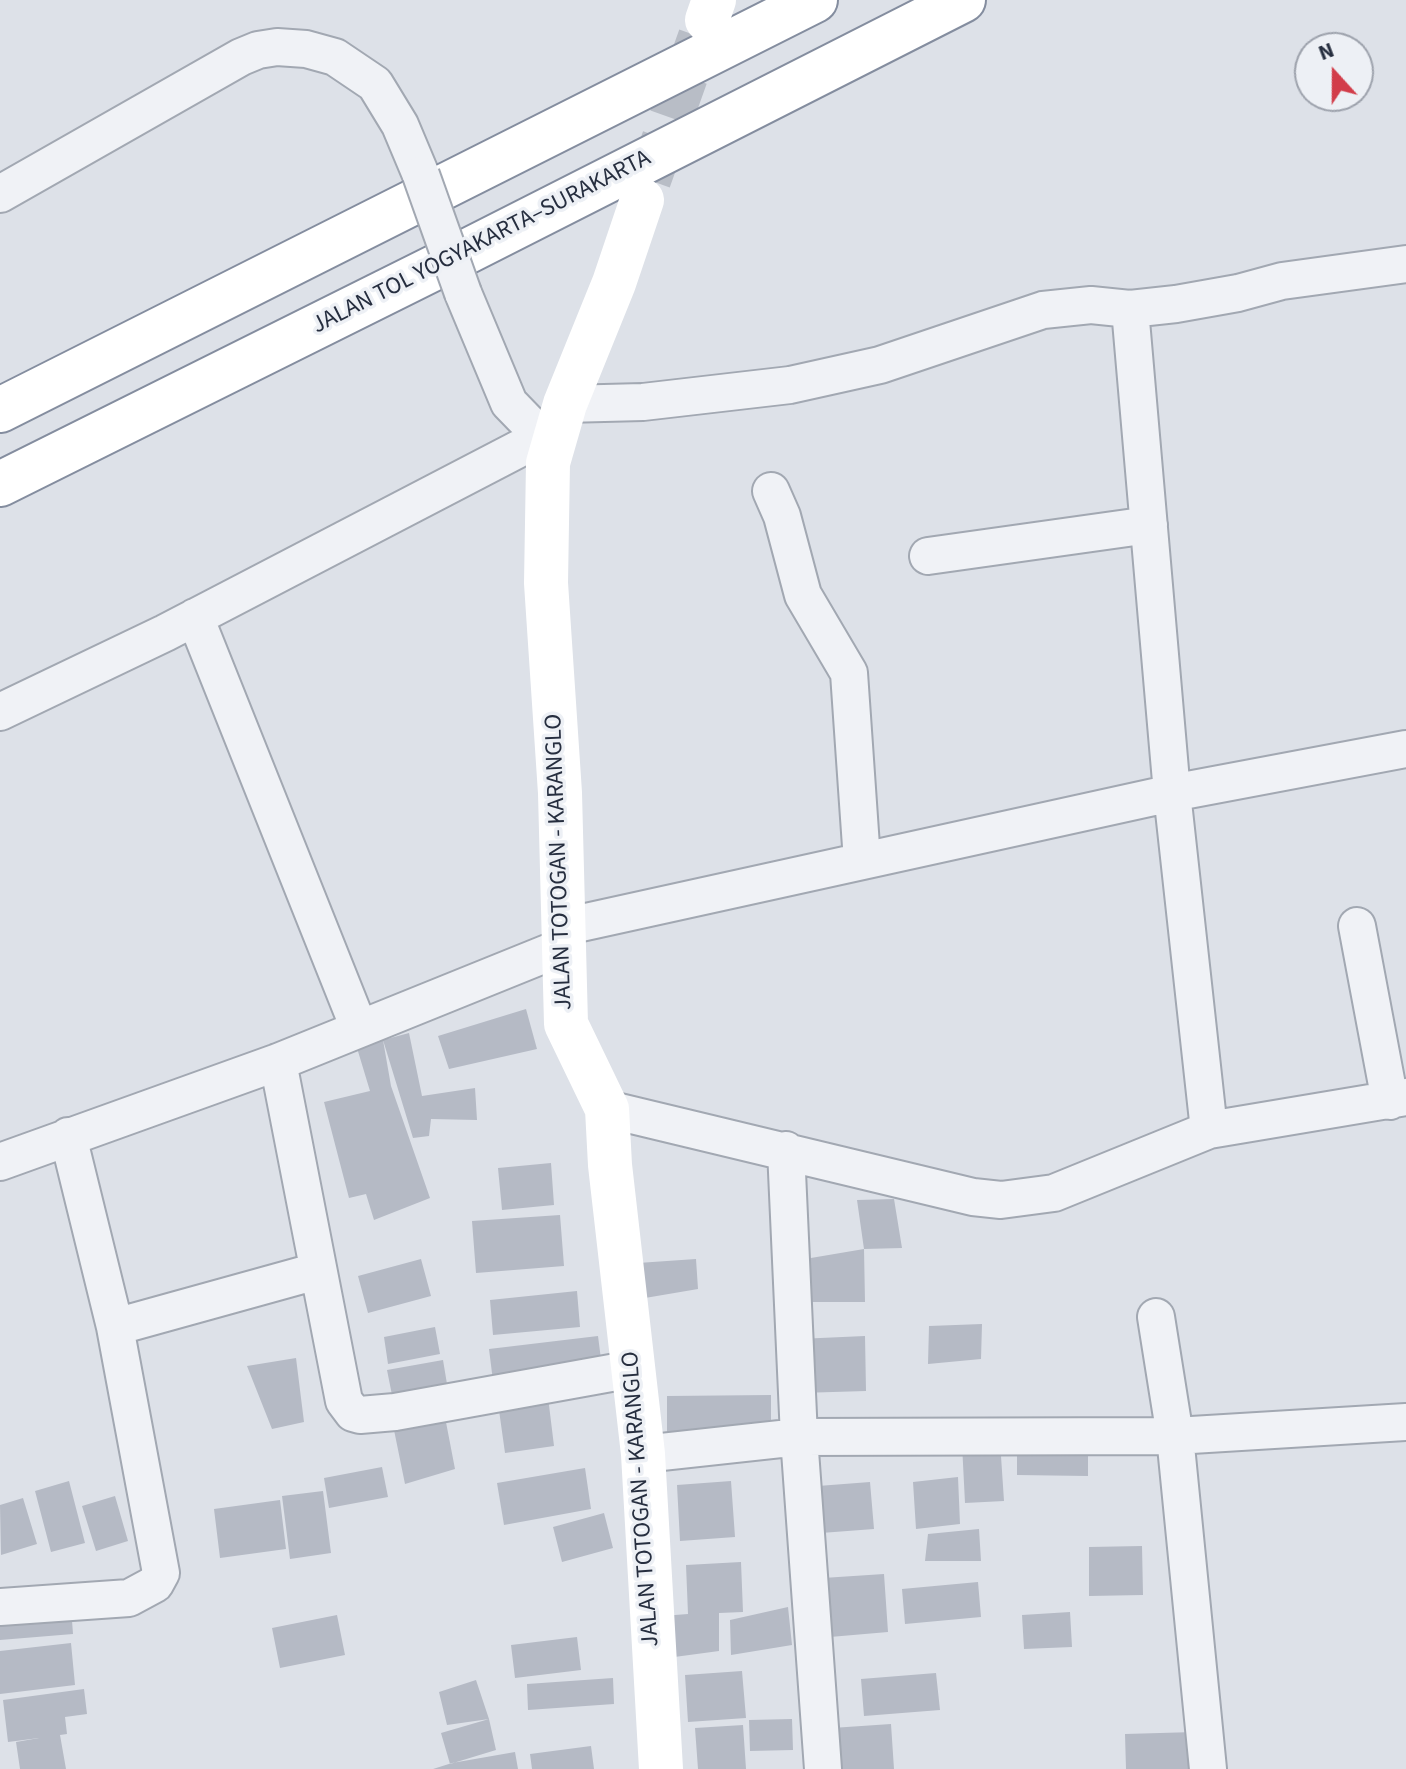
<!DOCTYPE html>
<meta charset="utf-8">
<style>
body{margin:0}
#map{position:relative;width:1406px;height:1769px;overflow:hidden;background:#dde1e8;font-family:"Source Sans 3",sans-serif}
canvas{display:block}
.north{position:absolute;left:1294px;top:32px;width:80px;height:80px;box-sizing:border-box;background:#edf0f5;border:2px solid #9da2ac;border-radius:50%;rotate:339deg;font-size:22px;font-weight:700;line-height:32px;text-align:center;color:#262e3f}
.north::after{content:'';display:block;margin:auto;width:28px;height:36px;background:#d23d4a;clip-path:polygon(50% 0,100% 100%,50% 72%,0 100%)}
</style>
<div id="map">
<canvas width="1406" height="1769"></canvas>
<div class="north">N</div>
</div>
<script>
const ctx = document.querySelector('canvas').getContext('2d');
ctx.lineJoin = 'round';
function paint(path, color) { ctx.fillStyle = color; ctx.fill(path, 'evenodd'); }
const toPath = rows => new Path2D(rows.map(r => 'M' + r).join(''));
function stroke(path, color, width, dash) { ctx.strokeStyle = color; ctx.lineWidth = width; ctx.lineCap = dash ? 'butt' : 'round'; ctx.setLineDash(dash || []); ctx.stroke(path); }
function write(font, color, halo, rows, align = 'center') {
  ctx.font = font + ' "Source Sans 3",sans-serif'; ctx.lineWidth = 7; ctx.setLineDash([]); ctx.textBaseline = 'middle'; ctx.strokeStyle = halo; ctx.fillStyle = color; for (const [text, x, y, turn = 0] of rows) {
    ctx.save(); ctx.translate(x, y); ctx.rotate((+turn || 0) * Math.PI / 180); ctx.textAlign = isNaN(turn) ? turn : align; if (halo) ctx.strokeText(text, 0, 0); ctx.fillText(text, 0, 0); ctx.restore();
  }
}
paint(toPath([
 [526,1009,537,1049,449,1069,438,1036],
 [409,1033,422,1096,475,1088,477,1120,431,1119,429,1136,413,1138,383,1040,391,1086,430,1198,374,1220,366,1194,349,1198,324,1102,370,1091,357,1048,383,1040],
 [551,1163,554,1205,502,1210,498,1168],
 [894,1199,902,1248,864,1249,865,1302,804,1302,805,1259,864,1249,857,1200],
 [560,1215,564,1266,476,1273,472,1221],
 [421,1259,431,1296,368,1313,358,1276],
 [696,1259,698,1289,645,1298,638,1263],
 [577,1291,580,1327,493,1335,490,1300],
 [982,1324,981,1359,928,1364,929,1326],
 [435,1327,440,1354,388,1364,384,1337],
 [598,1336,602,1367,493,1381,489,1349],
 [865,1336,866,1391,800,1393,798,1339],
 [296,1358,304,1422,272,1429,247,1366],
 [443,1360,448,1390,393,1400,387,1370],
 [771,1395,771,1438,667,1439,667,1396],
 [548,1397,554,1446,505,1453,498,1403],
 [445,1417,455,1469,405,1484,394,1430],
 [1000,1441,1004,1501,965,1503,962,1444],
 [1088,1449,1088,1476,1017,1475,1017,1450],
 [382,1467,388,1497,329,1508,324,1478],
 [585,1468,591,1509,504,1525,497,1483],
 [958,1477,960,1524,916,1529,913,1482],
 [69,1481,85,1543,51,1552,35,1491],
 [731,1481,735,1537,680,1541,677,1485],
 [870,1482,874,1529,821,1533,818,1486],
 [323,1491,331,1553,290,1559,282,1496],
 [115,1496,128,1541,96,1551,82,1506],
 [23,1498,37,1544,1,1555,0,1505],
 [280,1500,286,1549,220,1558,214,1509],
 [604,1513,613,1548,562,1562,553,1527],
 [979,1529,981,1561,925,1561,928,1534],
 [1142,1546,1143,1595,1089,1596,1089,1547],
 [741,1562,743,1612,719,1613,719,1651,667,1658,662,1616,688,1614,686,1565],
 [884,1574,888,1632,830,1637,823,1578],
 [978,1582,981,1617,905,1624,902,1589],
 [71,1607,73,1634,0,1640,0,1613],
 [788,1607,792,1645,731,1655,730,1620],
 [1070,1612,1072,1647,1024,1649,1022,1615],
 [337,1615,345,1655,280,1668,272,1628],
 [577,1637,581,1670,515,1678,511,1645],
 [71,1643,75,1685,0,1694,0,1651],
 [742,1671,746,1718,688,1722,685,1675],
 [936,1673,940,1710,864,1716,861,1679],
 [613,1678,614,1704,528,1710,527,1684],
 [476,1680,489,1719,447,1725,439,1692],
 [84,1689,87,1714,65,1717,67,1734,60,1735,66,1769,20,1769,16,1742,39,1738,8,1742,3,1700],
 [489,1719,496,1750,450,1764,441,1733],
 [792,1719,793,1750,750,1751,749,1720],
 [891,1724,894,1769,835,1769,832,1728],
 [743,1725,746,1769,698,1769,695,1728],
 [1195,1732,1196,1769,1126,1769,1125,1734],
 [591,1746,594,1769,532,1769,530,1754],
 [515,1752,518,1769,433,1769,452,1763]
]), '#b5bac5');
stroke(toPath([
 [649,180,700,37]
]), '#b8bdc6', 44, [44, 22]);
const minor = toPath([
 [0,194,241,57,258,50,277,47,306,49,335,57,375,84,400,125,421,175],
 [463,293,509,403,542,437],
 [1130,309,1172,793,1209,1130],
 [565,404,643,402,790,385,880,365,1043,310,1091,305,1130,309,1176,304,1238,293,1282,281,1406,264],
 [771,491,782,516,803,595,849,673,862,861],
 [928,556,1149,525],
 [195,617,359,1028],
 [0,712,165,633,557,429],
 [1357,926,1390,1101],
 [563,927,1172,793,1406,749],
 [278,1062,344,1401,353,1413,360,1415,395,1412,633,1369],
 [607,1109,973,1197,1001,1200,1054,1193,1209,1130,1406,1097],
 [786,1150,799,1437,823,1769],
 [0,1162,278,1062,565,946],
 [1156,1317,1175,1436,1208,1769],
 [115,1327,317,1271],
 [643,1454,799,1437,1175,1436,1406,1422],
 [0,1607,129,1598,155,1584,161,1573,115,1327,68,1136]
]);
const motorway = toPath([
 [0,410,815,0],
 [0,484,464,253,963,0]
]);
stroke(minor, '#a2a8b2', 40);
stroke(motorway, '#848d9f', 48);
stroke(minor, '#f0f2f6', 36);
stroke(toPath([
 [707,20,714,0],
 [642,200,614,283,565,404,548,463,546,583,560,793,566,1024,607,1109,610,1165,643,1454,661,1769]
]), '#fff', 44);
stroke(motorway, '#fff', 44);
const minorBridge = toPath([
 [421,175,463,293]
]);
stroke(minorBridge, '#a2a8b2', 40, []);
stroke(minorBridge, '#f0f2f6', 36);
write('24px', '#262e3f', '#edf0f5', [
 ["JALAN TOL YOGYAKARTA–SURAKARTA",482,243,-27],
 ["JALAN TOTOGAN - KARANGLO",560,862,-92],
 ["JALAN TOTOGAN - KARANGLO",642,1499,-94]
]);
</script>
